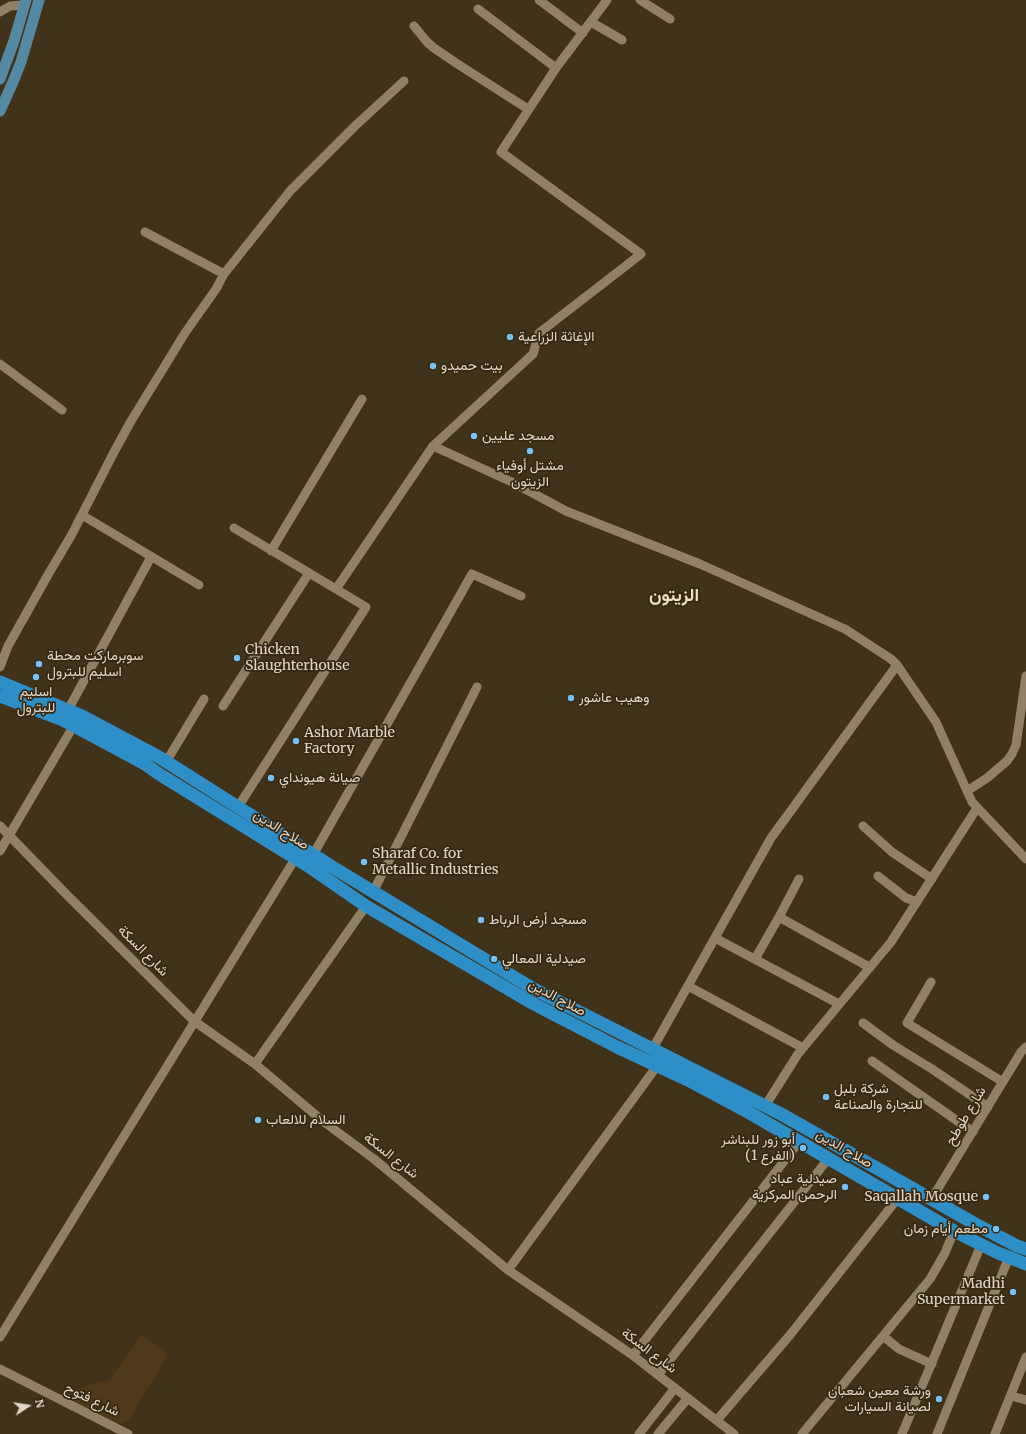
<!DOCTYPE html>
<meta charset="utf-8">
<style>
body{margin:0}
#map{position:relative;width:1026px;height:1434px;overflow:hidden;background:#41321a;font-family:Merriweather,serif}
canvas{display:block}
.north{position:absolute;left:8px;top:1386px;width:40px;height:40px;-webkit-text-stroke:3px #372810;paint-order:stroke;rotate:78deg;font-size:11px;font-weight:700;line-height:16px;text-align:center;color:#e0d6c8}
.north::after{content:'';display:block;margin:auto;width:14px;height:18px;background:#e0d6c8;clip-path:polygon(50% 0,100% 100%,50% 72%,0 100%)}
</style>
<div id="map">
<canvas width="1026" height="1434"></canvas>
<div class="north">N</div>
</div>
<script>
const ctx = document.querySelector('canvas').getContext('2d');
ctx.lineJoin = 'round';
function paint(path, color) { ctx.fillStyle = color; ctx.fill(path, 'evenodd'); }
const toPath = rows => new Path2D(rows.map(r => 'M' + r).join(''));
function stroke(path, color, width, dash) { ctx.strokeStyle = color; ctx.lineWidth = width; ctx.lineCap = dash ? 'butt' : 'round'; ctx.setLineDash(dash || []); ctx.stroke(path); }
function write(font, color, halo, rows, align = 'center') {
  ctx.font = font + ' Merriweather,Vazirmatn,serif'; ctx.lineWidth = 3.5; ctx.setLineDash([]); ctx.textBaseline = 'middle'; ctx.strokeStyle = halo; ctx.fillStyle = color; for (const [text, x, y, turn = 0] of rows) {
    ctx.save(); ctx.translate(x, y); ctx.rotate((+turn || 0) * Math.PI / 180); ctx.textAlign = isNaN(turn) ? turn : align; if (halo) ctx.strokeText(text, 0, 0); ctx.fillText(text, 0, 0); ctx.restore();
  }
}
paint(toPath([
 [141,1335,168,1354,129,1420,119,1424,56,1395,110,1379]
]), '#4e3a1b');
stroke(toPath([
 [539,0,583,33],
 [640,0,670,19],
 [478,9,556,68],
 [0,12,10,6,25,5],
 [591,22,622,40],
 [414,26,427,42,434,48,456,63,528,109],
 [224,274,290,191,355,126,404,81],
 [0,364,62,410],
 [433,446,514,483,566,511,700,564,845,629,891,659,897,665,936,722,972,802,1026,859],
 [82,515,199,585],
 [234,528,366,607,238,807],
 [271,551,362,399],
 [336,589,433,446,533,354,539,333,641,254,501,152,556,68,607,0],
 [0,667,8,646,49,573,71,536,113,454,131,421,185,333,216,289,224,274,145,232],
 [223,706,309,573],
 [68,710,151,557],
 [166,762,204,699],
 [967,791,987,778,1007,761,1012,754,1016,745,1026,676],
 [0,826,67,895,194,1021,255,1064,324,1122,374,1159,508,1270,631,1354,734,1434],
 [863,826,892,852,932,879],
 [0,851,74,725],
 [313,855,472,574,521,596],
 [878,876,906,898,917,902],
 [373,892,477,687],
 [779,917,869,967],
 [715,938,839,1004],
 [755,959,779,917,799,879],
 [931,982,907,1023,1003,1082],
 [688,986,803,1048],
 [863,1023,893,1045,932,1069,988,1107],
 [653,1048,771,838,897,665],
 [872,1061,973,1132],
 [255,1064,366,906],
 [765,1106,798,1054,891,942,977,808],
 [931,1200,1021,1052,1026,1047],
 [508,1270,657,1066],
 [883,1336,899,1349,932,1364],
 [0,1337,295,859],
 [631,1354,634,1354,799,1142],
 [0,1369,128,1434],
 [658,1375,828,1159],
 [1011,1396,1026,1400],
 [717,1420,790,1335,898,1198],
 [639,1434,675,1388],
 [658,1434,688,1398],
 [802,1434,930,1279,945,1253,954,1231],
 [902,1434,981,1245],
 [937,1434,1009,1257],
 [995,1434,1026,1357]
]), '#928066', 9);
stroke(toPath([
 [0,79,14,41,26,0],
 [0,111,13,82,21,62,39,0]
]), '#5588a1', 11);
stroke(toPath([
 [0,682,82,716,159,757,334,868,532,988,781,1114,977,1225,1017,1246,1026,1249],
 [0,696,63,720,145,764,159,774,308,866,366,906,532,1003,617,1047,688,1080,748,1112,954,1231,998,1253,1026,1264]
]), '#2d8ec8', 13);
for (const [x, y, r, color] of [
 [510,337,4,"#73c1f5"],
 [433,366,4,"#73c1f5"],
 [474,436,4,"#73c1f5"],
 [530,451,4,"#73c1f5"],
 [237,658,4,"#73c1f5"],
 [39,664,4,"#73c1f5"],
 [36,677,4,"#73c1f5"],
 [571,698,4,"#73c1f5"],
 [296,741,4,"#73c1f5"],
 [271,778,4,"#73c1f5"],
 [364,862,4,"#73c1f5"],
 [481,920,4,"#73c1f5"],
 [494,959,4,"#73c1f5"],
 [826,1097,4,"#73c1f5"],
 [258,1120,4,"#73c1f5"],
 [803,1148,4,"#73c1f5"],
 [845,1187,4,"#73c1f5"],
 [986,1197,4,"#73c1f5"],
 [996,1229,4,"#73c1f5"],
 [1013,1292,4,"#73c1f5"],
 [939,1399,4,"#73c1f5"]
]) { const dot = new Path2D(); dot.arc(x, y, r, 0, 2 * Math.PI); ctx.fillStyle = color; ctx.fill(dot); stroke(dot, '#372810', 1.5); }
write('14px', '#e0d6c8', '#372810', [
 ["الإغاثة الزراعية",518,337],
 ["بيت حميدو",441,366],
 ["مسجد عليين",482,436],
 ["مشتل أوفياء",530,466,"center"],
 ["الزيتون",530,482,"center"],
 ["Chicken",245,650],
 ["Slaughterhouse",245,666],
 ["سوبرماركت محطة",47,656],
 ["اسليم للبترول",47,672],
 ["اسليم",36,692,"center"],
 ["للبترول",36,708,"center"],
 ["وهيب عاشور",579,698],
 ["Ashor Marble",304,733],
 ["Factory",304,749],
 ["صيانة هيونداي",279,778],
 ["Sharaf Co. for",372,854],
 ["Metallic Industries",372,870],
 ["مسجد أرض الرباط",489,920],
 ["صيدلية المعالي",502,959],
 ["شركة بلبل",834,1089],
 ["للتجارة والصناعة",834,1105],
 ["السلام للالعاب",266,1120],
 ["أبو زور للبناشر",795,1140,"right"],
 ["(الفرع 1)",795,1156,"right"],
 ["صيدلية عباد",837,1179,"right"],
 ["الرحمن المركزية",837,1195,"right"],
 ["Saqallah Mosque",978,1197,"right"],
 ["مطعم أيام زمان",988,1229,"right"],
 ["Madhi",1005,1284,"right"],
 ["Supermarket",1005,1300,"right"],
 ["ورشة معين شعبان",931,1391,"right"],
 ["لصيانة السيارات",931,1407,"right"]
], 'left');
write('14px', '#e0d6c8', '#372810', [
 ["صلاح الدين",281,830,32],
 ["شارع السكة",143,951,45],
 ["صلاح الدين",557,998,28],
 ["شارع طوطح",966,1116,-59],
 ["صلاح الدين",844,1149,30],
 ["شارع السكة",391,1156,38],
 ["شارع السكة",649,1351,37],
 ["شارع فتوح",92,1400,26]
]);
write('bold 18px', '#f0dcc0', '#372810', [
 ["الزيتون",674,596]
]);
</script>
